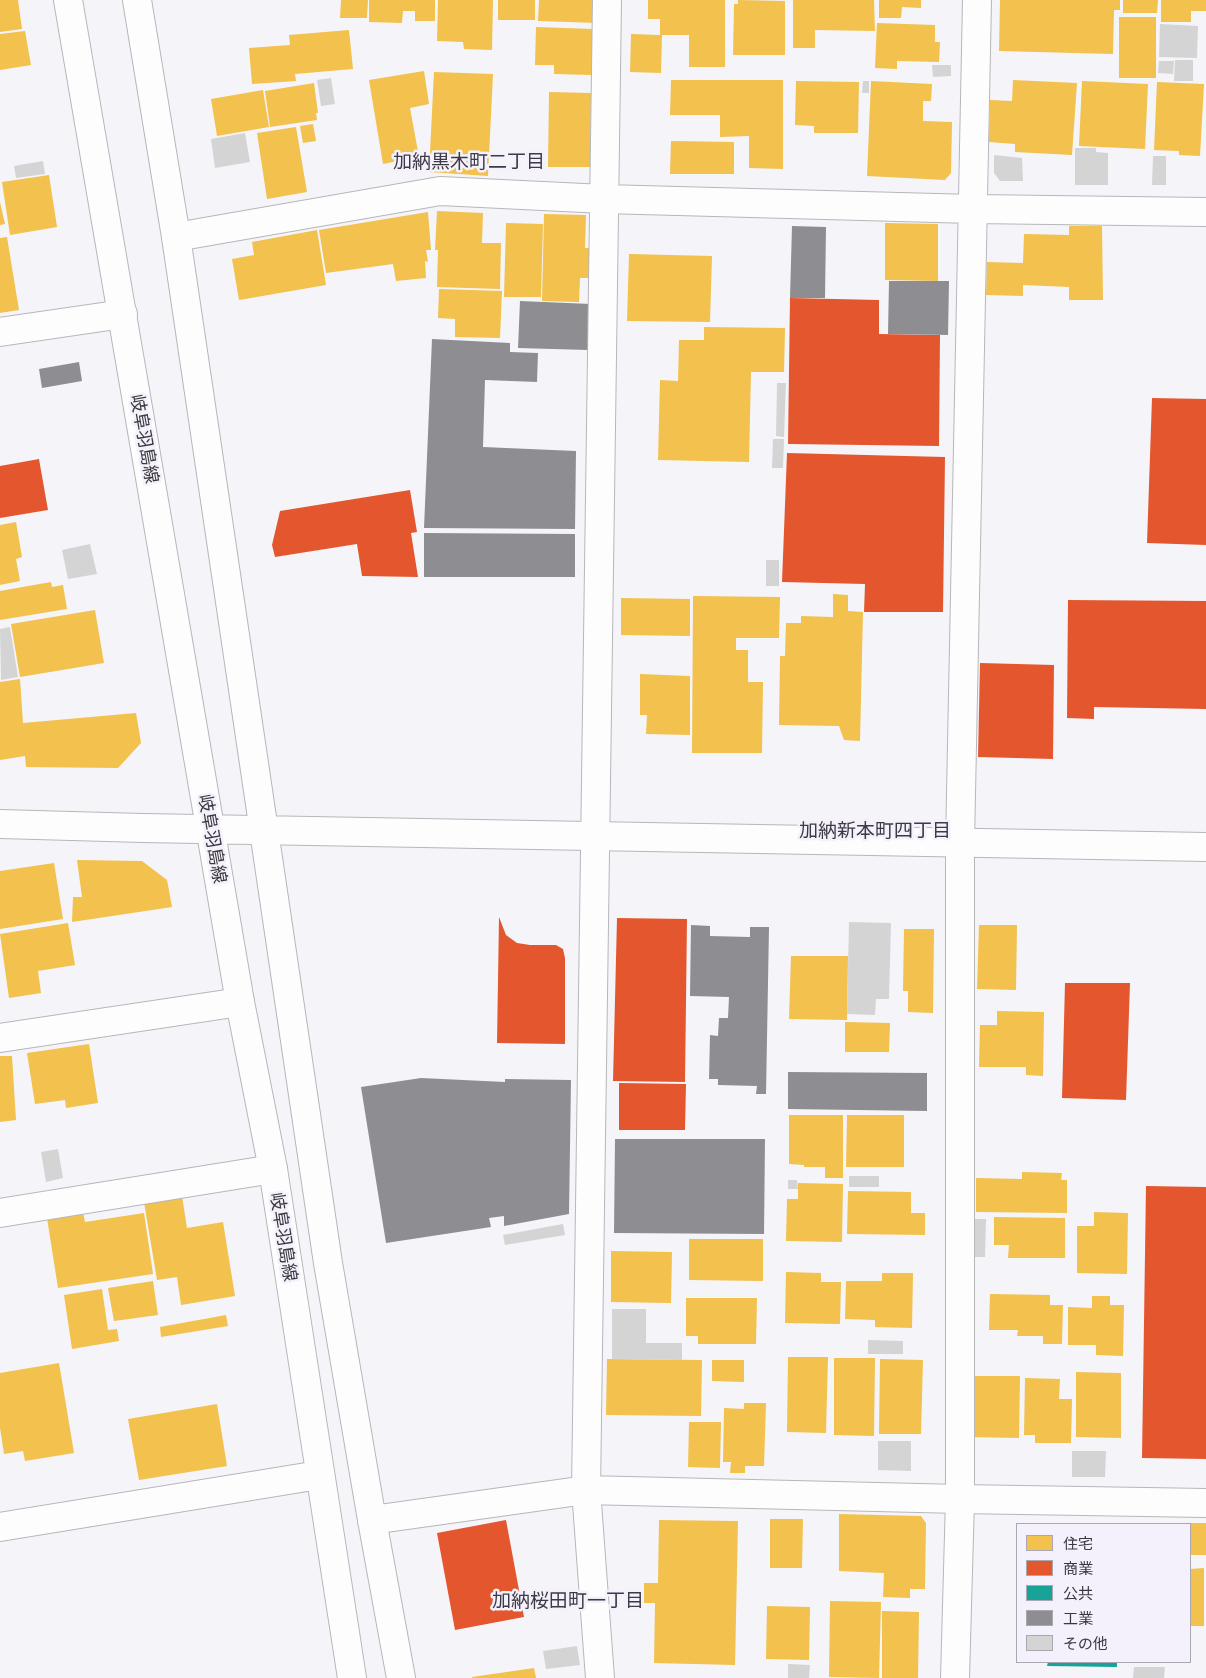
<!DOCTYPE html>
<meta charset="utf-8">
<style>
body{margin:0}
#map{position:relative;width:1206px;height:1678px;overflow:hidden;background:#f5f4f9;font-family:Inter,"Noto Sans JP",sans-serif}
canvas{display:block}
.legend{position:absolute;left:1016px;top:1523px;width:175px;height:140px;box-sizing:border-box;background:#f4f1fc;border:1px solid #a9a7af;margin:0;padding:6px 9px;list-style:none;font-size:15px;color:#39383c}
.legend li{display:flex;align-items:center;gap:10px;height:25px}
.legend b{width:25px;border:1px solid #a9a7af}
</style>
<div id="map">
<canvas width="1206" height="1678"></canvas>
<ul class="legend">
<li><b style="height:14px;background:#f2c14e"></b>住宅</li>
<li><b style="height:14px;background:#e4572e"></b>商業</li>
<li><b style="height:14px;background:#17a398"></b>公共</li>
<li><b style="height:14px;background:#8d8d92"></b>工業</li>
<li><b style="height:14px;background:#d5d4d4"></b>その他</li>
</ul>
</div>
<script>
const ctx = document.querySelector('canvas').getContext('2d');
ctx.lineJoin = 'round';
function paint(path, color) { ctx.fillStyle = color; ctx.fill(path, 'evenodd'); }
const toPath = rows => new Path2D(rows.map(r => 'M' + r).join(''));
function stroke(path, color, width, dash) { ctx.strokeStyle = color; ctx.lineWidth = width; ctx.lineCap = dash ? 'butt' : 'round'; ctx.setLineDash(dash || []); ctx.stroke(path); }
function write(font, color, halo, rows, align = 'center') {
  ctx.font = font + ' Inter,"Noto Sans JP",sans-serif'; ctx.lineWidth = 5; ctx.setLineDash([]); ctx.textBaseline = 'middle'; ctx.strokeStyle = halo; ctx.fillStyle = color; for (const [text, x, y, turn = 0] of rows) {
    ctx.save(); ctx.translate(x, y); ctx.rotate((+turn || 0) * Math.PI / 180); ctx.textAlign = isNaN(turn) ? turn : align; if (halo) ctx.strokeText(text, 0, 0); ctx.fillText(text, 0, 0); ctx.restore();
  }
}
paint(toPath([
 [0,0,18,0,22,29,0,32],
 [341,0,368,0,367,18,340,18],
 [369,0,435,0,435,21,415,21,415,11,403,11,402,23,369,22],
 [438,0,493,0,492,50,464,49,463,42,437,41],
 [498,0,535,0,535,20,498,20],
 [539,0,597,0,597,23,538,21],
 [648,0,725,0,725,67,689,67,689,35,662,35,661,73,630,72,631,34,660,35,660,19,648,19],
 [738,0,785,1,785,55,733,55,734,4,738,4],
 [793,0,874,0,875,31,815,30,815,48,793,48],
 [879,0,921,0,921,8,902,7,901,18,879,18],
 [1000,0,1120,0,1120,10,1114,10,1113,54,999,51],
 [1123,0,1158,0,1157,13,1123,13],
 [1161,0,1206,0,1206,11,1191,11,1191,22,1161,22],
 [1119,17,1156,17,1156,78,1119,78],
 [877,23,935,25,935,42,940,42,939,62,897,61,897,69,875,68],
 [536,27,593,29,592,75,554,74,554,65,535,65],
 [349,30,353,69,295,74,296,81,252,84,249,48,290,45,289,35],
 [25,31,31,65,0,70,0,34],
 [424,71,429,104,410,108,419,157,383,164,369,80],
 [434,72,493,74,488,176,429,172],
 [671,80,783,80,783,169,749,168,749,136,720,137,720,115,670,115],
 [1013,80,1077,83,1072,155,1015,152,1015,144,989,142,990,100,1012,101],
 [796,81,859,82,858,133,814,133,814,126,795,125],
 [871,81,932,84,931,101,923,101,923,121,952,122,951,173,945,180,867,176],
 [1082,81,1148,84,1145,149,1079,146],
 [1157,82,1204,84,1200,156,1179,155,1179,151,1154,150],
 [314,83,318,113,316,113,317,120,270,127,265,91],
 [263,90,269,127,217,136,211,99],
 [549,92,591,93,590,167,548,167],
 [313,124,316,141,303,143,300,126],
 [296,127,307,192,267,199,257,133],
 [671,141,734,142,734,174,670,174],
 [49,175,57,227,10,235,2,182],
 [0,202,5,224,0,225],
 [437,211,483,213,482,243,501,243,500,289,437,287,438,250,435,250],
 [428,212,431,250,426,250,428,262,425,261,426,278,396,281,393,264,326,273,319,230],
 [544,214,586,215,585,248,594,248,594,278,580,278,579,302,542,301],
 [506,223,543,224,541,297,504,297],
 [885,223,938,224,938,281,885,280],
 [1069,226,1102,226,1103,300,1069,300,1069,287,1023,285,1023,296,986,295,987,262,1023,263,1024,234,1069,235],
 [317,230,326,285,239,300,232,259,254,255,252,242],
 [7,237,19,310,0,313,0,238],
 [629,254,712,256,710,322,627,321],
 [439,289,502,291,500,338,455,337,455,319,438,318],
 [704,327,785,328,784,372,751,372,749,462,658,460,660,380,678,381,679,340,704,340],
 [16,522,22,557,16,559,20,581,0,585,0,525],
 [51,582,52,587,63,585,67,609,0,620,0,591],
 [833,594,848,595,848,611,863,612,860,741,844,740,839,726,779,725,780,656,785,656,786,623,801,623,801,616,833,617],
 [693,596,780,597,779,638,736,638,736,650,748,650,748,682,763,682,762,753,692,753],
 [621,598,690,599,690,636,621,635],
 [95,610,104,663,20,677,11,624],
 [640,674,690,676,690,735,646,734,647,715,640,715],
 [20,679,23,723,136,713,141,743,118,768,26,767,25,756,0,760,0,682],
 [77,860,142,861,167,880,172,907,72,922,73,897,82,897],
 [54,863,63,919,0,929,0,871],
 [68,923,75,965,38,971,41,993,9,998,0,934],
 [979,925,1017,925,1016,990,977,989],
 [904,929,934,929,933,1013,908,1012,908,991,903,991],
 [791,956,848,956,847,1020,789,1019],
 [997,1011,1044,1012,1043,1076,1026,1075,1026,1067,979,1067,980,1025,997,1025],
 [845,1022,890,1023,889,1052,845,1052],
 [89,1044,98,1103,66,1108,65,1100,35,1104,27,1053],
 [0,1056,12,1056,16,1120,0,1122],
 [789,1115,843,1115,843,1178,825,1178,825,1167,804,1167,804,1165,789,1164],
 [847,1115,904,1115,904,1167,846,1167],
 [1022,1172,1062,1173,1061,1180,1067,1180,1067,1213,976,1212,976,1178,1022,1179],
 [798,1183,843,1184,842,1242,786,1241,787,1199,798,1199],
 [848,1191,911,1192,911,1213,925,1213,925,1235,847,1234],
 [182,1196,187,1228,223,1222,235,1296,181,1305,177,1277,157,1280,144,1202],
 [83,1212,85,1222,144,1213,153,1274,58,1288,47,1218],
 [1094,1212,1128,1213,1127,1274,1077,1273,1077,1226,1094,1226],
 [994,1217,1065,1218,1065,1258,1008,1258,1009,1245,994,1245],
 [689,1239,763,1239,763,1281,689,1280],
 [611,1251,672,1252,671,1303,611,1302],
 [786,1272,821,1273,821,1282,841,1282,840,1324,785,1323],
 [882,1273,913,1273,912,1328,875,1327,875,1320,845,1319,846,1281,882,1281],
 [153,1281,158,1315,114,1321,108,1288],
 [102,1289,108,1330,117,1329,119,1341,72,1349,64,1295],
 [990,1294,1050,1295,1050,1305,1063,1305,1062,1344,1043,1344,1043,1336,1017,1336,1018,1330,989,1330],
 [1092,1296,1110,1296,1110,1305,1124,1305,1123,1356,1096,1355,1096,1345,1068,1345,1068,1307,1092,1308],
 [686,1298,757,1298,756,1344,698,1344,698,1336,686,1336],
 [226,1315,228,1326,161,1337,160,1327],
 [788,1357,828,1357,826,1433,787,1432],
 [834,1358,875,1358,874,1436,834,1435],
 [607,1359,702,1360,701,1416,606,1415],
 [880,1359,923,1360,921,1434,879,1434],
 [712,1360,744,1360,744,1382,712,1381],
 [59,1363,74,1453,25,1461,23,1451,4,1454,0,1428,0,1373],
 [1076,1372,1121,1373,1121,1438,1076,1437],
 [974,1376,1020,1376,1019,1438,968,1437,969,1409,974,1409],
 [1025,1378,1060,1379,1059,1399,1072,1399,1071,1443,1035,1443,1035,1435,1024,1435],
 [744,1403,766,1403,764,1466,745,1466,745,1473,730,1473,731,1462,723,1462,724,1408,744,1409],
 [217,1404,227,1466,139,1480,128,1419],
 [689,1422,721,1422,720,1468,688,1467],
 [839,1514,921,1516,926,1523,925,1589,910,1589,910,1598,883,1597,884,1573,839,1571],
 [770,1519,803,1519,802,1568,770,1568],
 [659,1520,738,1521,735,1665,654,1663,655,1603,644,1603,644,1583,658,1583],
 [1190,1523,1206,1523,1206,1555,1190,1555],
 [1204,1568,1204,1626,1190,1626,1190,1569],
 [830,1601,881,1602,879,1678,829,1677],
 [767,1606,810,1607,809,1660,766,1659],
 [882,1611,919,1612,918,1678,882,1678],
 [534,1668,536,1678,472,1678,472,1677]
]), '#f2c14e');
paint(toPath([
 [790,298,879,300,879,334,940,335,939,446,788,444],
 [1152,398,1206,399,1206,545,1147,543],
 [787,453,945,457,943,612,864,612,865,584,782,582],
 [39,459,48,510,0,518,0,466],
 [410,490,417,532,411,533,418,577,362,576,357,544,275,557,272,545,280,511],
 [1068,600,1206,601,1206,709,1094,707,1094,719,1067,718],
 [980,663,1054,665,1053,759,978,757],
 [499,917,506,935,517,943,530,945,556,945,563,949,565,958,565,1044,497,1043],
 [617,918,687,919,685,1082,613,1081],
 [1065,983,1130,983,1126,1100,1062,1098],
 [619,1083,686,1084,685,1130,619,1130],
 [1146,1186,1206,1187,1206,1459,1142,1458],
 [506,1520,524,1617,455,1630,437,1533]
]), '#e4572e');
paint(toPath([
 [1048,1662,1117,1662,1117,1667,1047,1666]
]), '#17a398');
paint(toPath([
 [792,226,826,227,825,298,790,298],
 [889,281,949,281,948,335,888,334],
 [520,301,591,304,588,350,518,348],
 [432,339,510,343,510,352,538,353,537,382,485,380,483,447,576,451,575,529,424,528],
 [79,362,82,381,42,388,39,369],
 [424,533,575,534,575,577,424,577],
 [691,925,710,926,710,936,750,937,750,927,769,927,766,1094,756,1094,757,1086,718,1085,718,1079,709,1079,710,1035,718,1036,719,1018,728,1018,729,997,690,996],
 [788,1072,927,1073,927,1111,788,1109],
 [421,1078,505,1082,505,1079,571,1080,569,1214,504,1226,504,1216,489,1218,491,1227,386,1243,361,1087],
 [615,1139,765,1139,764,1234,614,1233]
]), '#8d8d92');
paint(toPath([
 [1160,24,1198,26,1197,58,1159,57],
 [1175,60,1193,60,1193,81,1174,81],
 [1159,61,1174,61,1173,74,1158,73],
 [932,65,951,65,951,76,933,77],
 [331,78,335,104,321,106,317,80],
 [863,81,869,81,869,93,862,93],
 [245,133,250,162,215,168,211,139],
 [1075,148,1096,148,1096,152,1108,153,1108,185,1075,185],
 [994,155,1022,158,1023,181,1000,181,994,173],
 [1153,156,1166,156,1166,185,1152,185],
 [43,161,45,174,16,178,14,166],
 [777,383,786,383,784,437,776,436],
 [773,439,784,439,783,468,772,468],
 [90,544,97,574,68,579,62,550],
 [766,560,779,560,779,586,766,586],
 [10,627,18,677,1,680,0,629],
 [849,922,891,923,889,999,876,999,875,1015,847,1014],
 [58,1149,63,1178,46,1182,41,1152],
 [849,1176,879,1176,879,1187,849,1187],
 [788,1180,797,1180,798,1189,788,1189],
 [972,1219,986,1219,985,1257,970,1257],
 [563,1224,565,1235,505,1245,503,1235],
 [612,1309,646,1309,646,1343,682,1343,682,1360,612,1359],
 [868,1340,903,1341,903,1354,868,1354],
 [878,1441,911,1441,911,1471,878,1470],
 [1072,1451,1106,1451,1105,1477,1072,1477],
 [577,1646,580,1665,546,1669,543,1651],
 [788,1664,810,1665,809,1678,788,1678],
 [1134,1667,1165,1667,1164,1678,1133,1678]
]), '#d5d4d4');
const street = toPath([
 [176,237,440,191,604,199,973,209,1206,212],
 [0,332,123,314],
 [0,1038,240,1002],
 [0,1213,273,1169],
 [372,1520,586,1490,960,1499,1206,1503],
 [0,1527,319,1475],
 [600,1678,586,1490,607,0],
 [955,1678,960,1499,960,843,977,0]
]);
const secondary = toPath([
 [68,0,240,1002,273,1169,352,1678],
 [137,0,176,237,328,1263,372,1520,401,1678],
 [0,824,143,828,1206,847]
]);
stroke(street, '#b7b6ba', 30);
stroke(secondary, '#b7b6ba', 30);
stroke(street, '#fefdfe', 28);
stroke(secondary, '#fefdfe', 28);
write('18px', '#39383c', '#f4f1fc', [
 ["岐阜羽島線",144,439,80],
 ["岐阜羽島線",212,839,80],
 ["岐阜羽島線",283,1237,81]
]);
write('19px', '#3c3a43', '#f4f1fc', [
 ["加納黒木町二丁目",469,162],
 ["加納新本町四丁目",875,831],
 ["加納桜田町一丁目",568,1601]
]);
</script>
